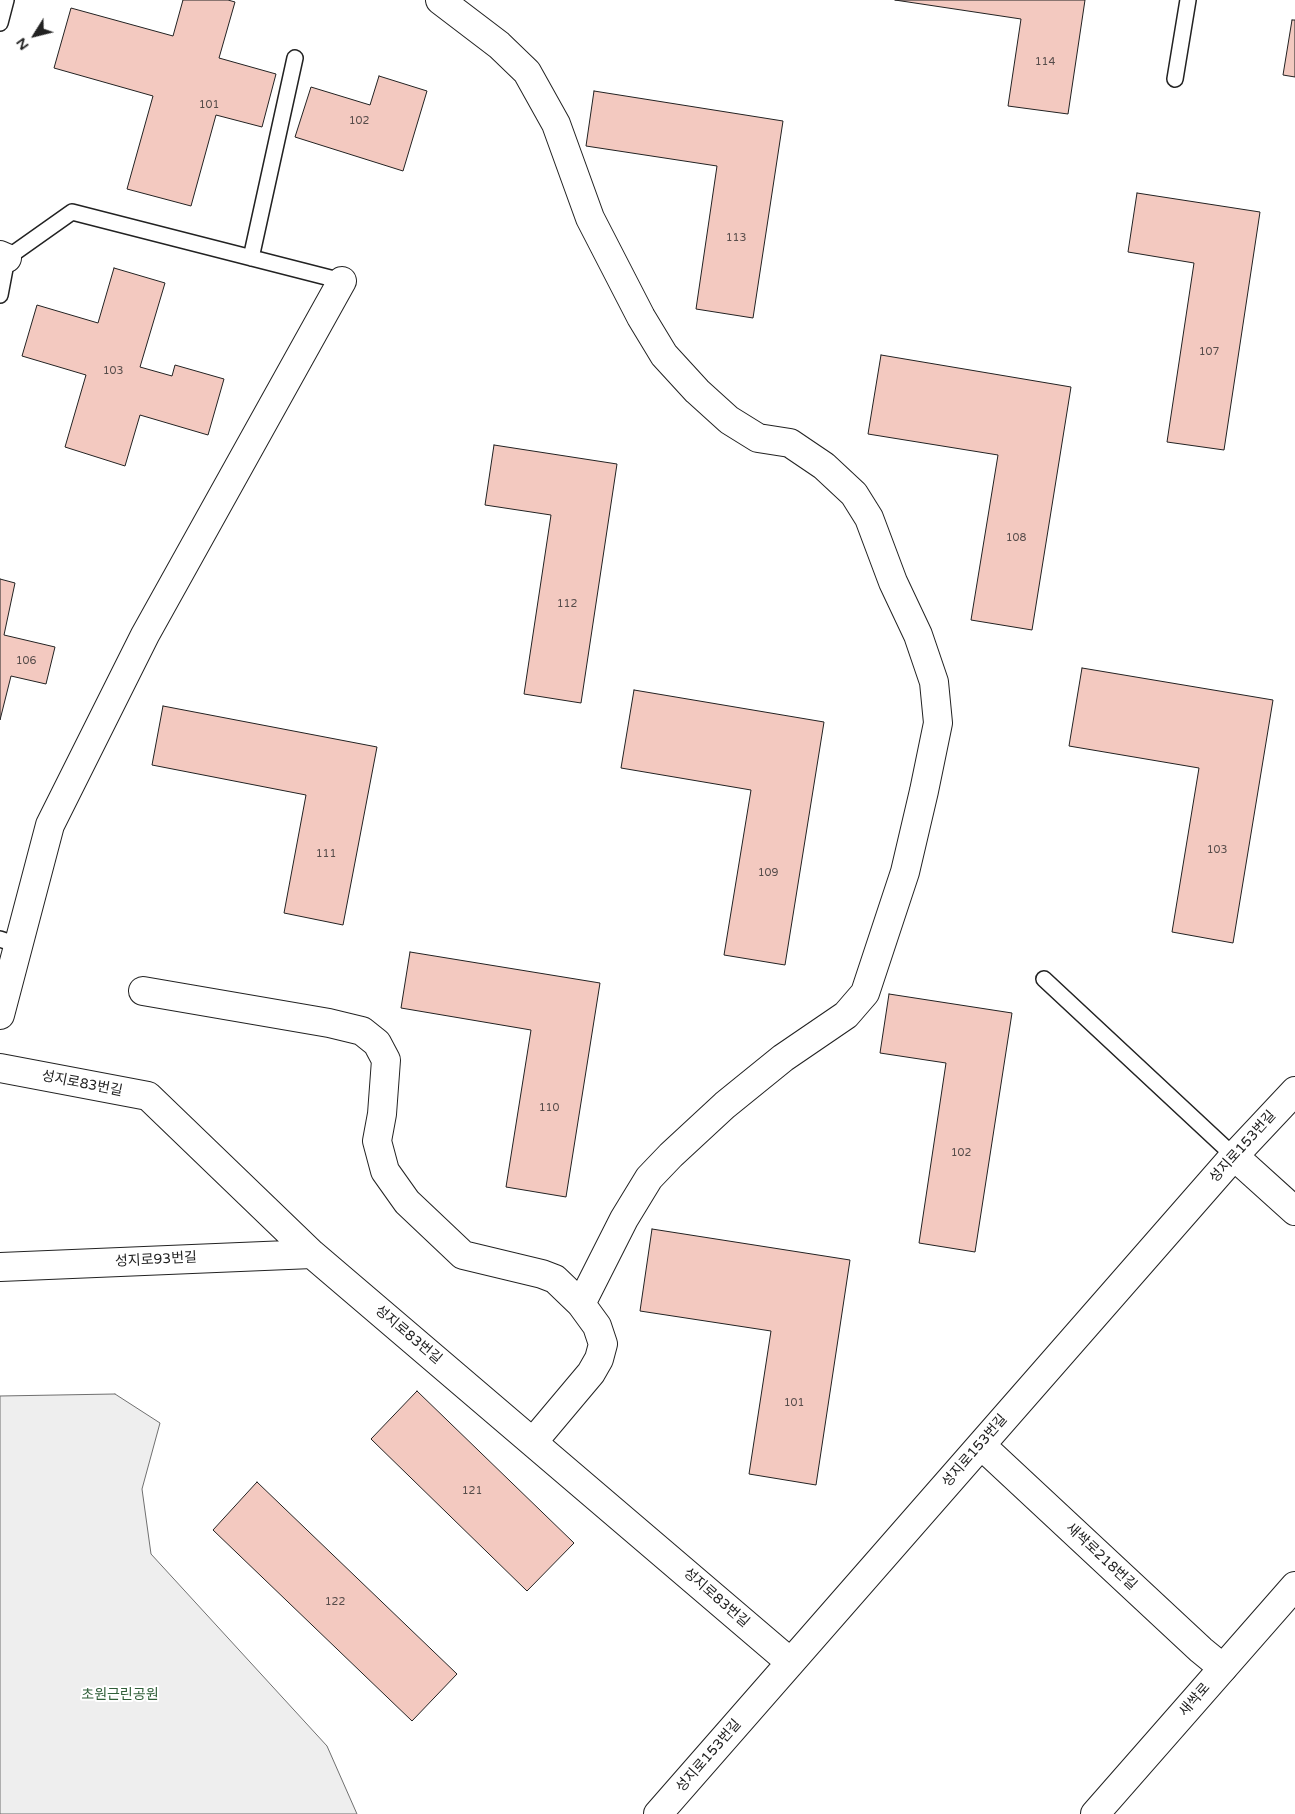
<!DOCTYPE html>
<meta charset="utf-8">
<style>
body{margin:0}
#map{position:relative;width:1295px;height:1814px;overflow:hidden;background:#fff;font-family:"Varela Round",sans-serif}
canvas{display:block}
.north{position:absolute;left:10px;top:10px;width:50px;height:50px;-webkit-text-stroke:4px #fff;paint-order:stroke;rotate:234deg;font-size:14px;font-weight:700;line-height:20px;text-align:center;color:#222}
.north::after{content:'';display:block;margin:auto;width:18px;height:22px;background:#222;clip-path:polygon(50% 0,100% 100%,50% 72%,0 100%)}
</style>
<div id="map">
<canvas width="1295" height="1814"></canvas>
<div class="north">N</div>
</div>
<script>
const ctx = document.querySelector('canvas').getContext('2d');
ctx.lineJoin = 'round';
function paint(path, color) { ctx.fillStyle = color; ctx.fill(path, 'evenodd'); }
const toPath = rows => new Path2D(rows.map(r => 'M' + r).join(''));
function stroke(path, color, width, dash) { ctx.strokeStyle = color; ctx.lineWidth = width; ctx.lineCap = dash ? 'butt' : 'round'; ctx.setLineDash(dash || []); ctx.stroke(path); }
function write(font, color, halo, rows, align = 'center') {
  ctx.font = font + ' "Varela Round","Noto Sans KR",sans-serif'; ctx.lineWidth = 4; ctx.setLineDash([]); ctx.textBaseline = 'middle'; ctx.strokeStyle = halo; ctx.fillStyle = color; for (const [text, x, y, turn = 0] of rows) {
    ctx.save(); ctx.translate(x, y); ctx.rotate((+turn || 0) * Math.PI / 180); ctx.textAlign = isNaN(turn) ? turn : align; if (halo) ctx.strokeText(text, 0, 0); ctx.fillText(text, 0, 0); ctx.restore();
  }
}
const green = toPath([
 [115,1394,160,1423,142,1489,151,1554,327,1746,357,1814,0,1814,0,1396,115,1394]
]);
paint(green, '#eee');
stroke(green, '#6f6f6f', 1);
const building = toPath([
 [183,0,228,0,235,2,219,58,276,74,262,127,216,115,191,206,127,189,153,96,54,68,71,8,173,36,183,0],
 [895,0,1085,0,1068,114,1008,106,1021,19,895,0],
 [1292,20,1295,20,1295,77,1283,75,1292,20],
 [379,76,427,91,403,171,295,137,311,87,370,105,379,76],
 [594,91,783,121,753,318,696,309,717,166,586,146,594,91],
 [1137,193,1260,212,1224,450,1167,442,1194,263,1128,252,1137,193],
 [114,268,165,283,140,367,172,376,175,365,224,379,208,435,140,415,125,466,65,447,86,375,22,356,37,305,98,323,114,268],
 [881,355,1071,387,1032,630,971,620,998,455,868,434,881,355],
 [494,445,617,464,581,703,524,694,551,515,485,505,494,445],
 [0,579,15,583,4,635,55,647,46,684,11,676,0,720,0,579],
 [1082,668,1273,700,1233,943,1172,932,1199,768,1069,746,1082,668],
 [634,690,824,722,785,965,724,955,751,790,621,768,634,690],
 [163,706,377,747,343,925,284,913,306,795,152,765,163,706],
 [410,952,600,983,566,1197,506,1187,531,1030,401,1008,410,952],
 [889,994,1012,1013,975,1252,919,1243,946,1063,880,1053,889,994],
 [652,1229,850,1260,816,1485,749,1474,771,1331,640,1311,652,1229],
 [417,1391,574,1543,527,1591,371,1439,417,1391],
 [257,1482,457,1674,412,1721,213,1530,257,1482]
]);
paint(building, '#f3c9c0');
stroke(building, '#222', 1);
const lane = toPath([
 [0,23,6,0],
 [1175,79,1188,0],
 [251,258,295,58],
 [0,295,7,258,72,212,342,281],
 [0,939,18,945],
 [1044,979,1234,1156]
]);
const street = toPath([
 [440,0,499,45,527,72,556,124,590,218,641,317,664,355,697,391,729,420,758,438,790,443,824,466,854,494,869,518,893,582,918,635,934,682,938,723,924,791,905,872,865,993,846,1015,783,1058,725,1105,671,1155,649,1178,624,1219,581,1304],
 [0,255,7,258],
 [143,991,329,1023,362,1031,377,1043,386,1060,382,1114,377,1141,385,1171,407,1202,463,1255,542,1274,555,1279,581,1304,597,1326,603,1344,599,1359,591,1373,533,1442],
 [0,1015,50,825,145,635,342,281],
 [0,1068,148,1096,312,1254,790,1662],
 [1234,1156,1295,1211],
 [0,1267,312,1254],
 [981,1445,1201,1650,1223,1668],
 [658,1814,1234,1156,1295,1091]
]);
const secondary = toPath([
 [1095,1814,1295,1586]
]);
stroke(lane, '#222', 18);
stroke(street, '#222', 30);
stroke(secondary, '#222', 30);
stroke(lane, '#fff', 15);
stroke(street, '#fff', 28);
stroke(secondary, '#fff', 28);
write('11px', '#564c4a', null, [
 ["114",1045,62],
 ["101",209,105],
 ["102",359,121],
 ["113",736,238],
 ["107",1209,352],
 ["103",113,371],
 ["108",1016,538],
 ["112",567,604],
 ["106",26,661],
 ["103",1217,850],
 ["111",326,854],
 ["109",768,873],
 ["110",549,1108],
 ["102",961,1153],
 ["101",794,1403],
 ["121",472,1491],
 ["122",335,1602]
]);
write('14px', '#222', '#fff', [
 ["성지로83번길",82,1084,11],
 ["성지로153번길",1243,1147,-48],
 ["성지로93번길",156,1260,-3],
 ["성지로83번길",408,1335,40],
 ["성지로153번길",975,1451,-49],
 ["새싹로218번길",1101,1557,43],
 ["성지로83번길",716,1598,41],
 ["새싹로",1195,1700,-49],
 ["성지로153번길",709,1756,-49]
]);
write('14px', '#2f5e38', '#fff', [
 ["초원근린공원",120,1695]
]);
</script>
